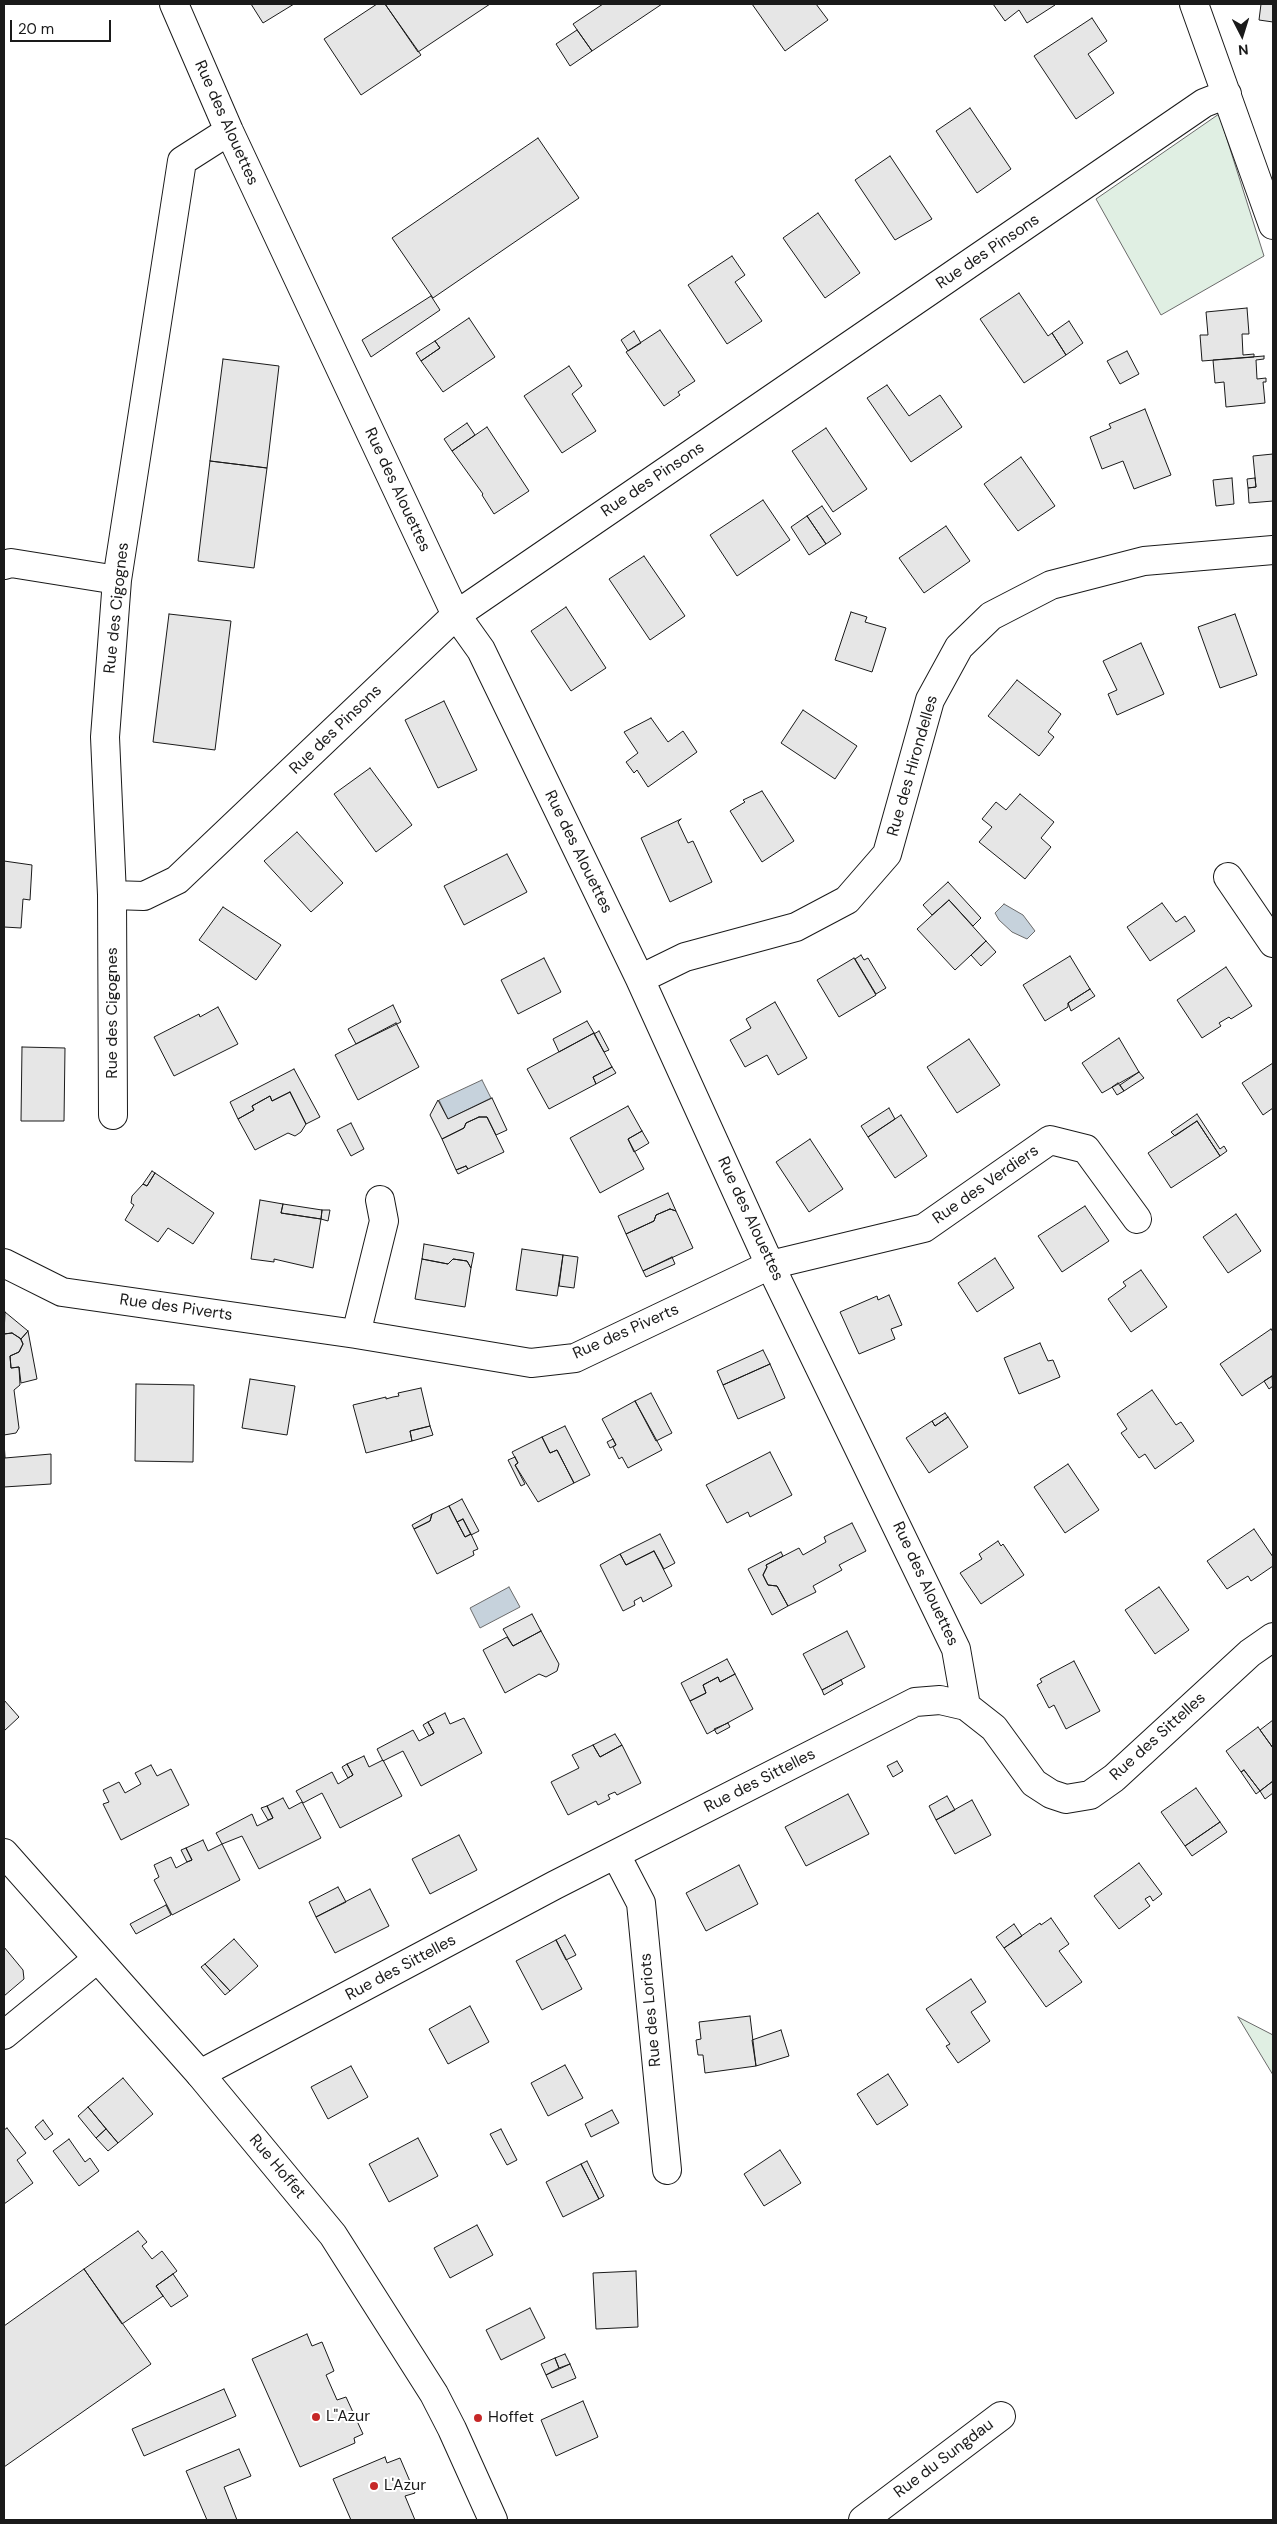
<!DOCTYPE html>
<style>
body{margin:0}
#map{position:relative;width:1277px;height:2524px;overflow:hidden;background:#fff;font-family:"DM Sans",sans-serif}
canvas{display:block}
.frame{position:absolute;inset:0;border:5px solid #1a1a1a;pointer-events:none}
.north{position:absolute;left:1217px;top:10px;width:50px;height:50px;-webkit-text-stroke:4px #fff;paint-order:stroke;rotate:175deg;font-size:14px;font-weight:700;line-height:20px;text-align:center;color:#1a1a1a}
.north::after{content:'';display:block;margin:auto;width:18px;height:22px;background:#1a1a1a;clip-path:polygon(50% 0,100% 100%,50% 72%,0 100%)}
.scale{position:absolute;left:10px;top:20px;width:101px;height:22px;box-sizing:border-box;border:2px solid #1a1a1a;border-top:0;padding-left:6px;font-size:15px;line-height:18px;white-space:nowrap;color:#1a1a1a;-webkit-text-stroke:4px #fff;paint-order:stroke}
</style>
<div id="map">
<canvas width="1277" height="2524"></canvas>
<div class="frame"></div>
<div class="north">N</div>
<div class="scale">20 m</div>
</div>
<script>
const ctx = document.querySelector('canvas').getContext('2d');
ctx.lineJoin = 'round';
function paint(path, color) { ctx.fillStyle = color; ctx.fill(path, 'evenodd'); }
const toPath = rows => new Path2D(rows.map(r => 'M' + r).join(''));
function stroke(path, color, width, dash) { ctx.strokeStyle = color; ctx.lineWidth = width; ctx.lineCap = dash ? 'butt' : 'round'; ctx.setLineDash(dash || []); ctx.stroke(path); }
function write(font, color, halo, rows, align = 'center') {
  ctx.font = font + ' "DM Sans",sans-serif'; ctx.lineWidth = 4; ctx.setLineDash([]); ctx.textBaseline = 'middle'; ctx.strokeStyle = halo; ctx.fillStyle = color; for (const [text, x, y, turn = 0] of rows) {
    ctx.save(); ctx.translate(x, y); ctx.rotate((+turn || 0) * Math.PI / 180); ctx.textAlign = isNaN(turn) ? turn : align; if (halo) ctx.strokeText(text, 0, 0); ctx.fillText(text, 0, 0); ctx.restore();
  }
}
const green = toPath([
 [1219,114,1264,256,1161,315,1096,199,1219,114],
 [1238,2017,1273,2035,1273,2075,1238,2017]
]);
paint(green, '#e0efe3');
stroke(green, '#6a6a6a', 1);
const water = toPath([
 [1004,904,1023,915,1035,931,1027,939,1012,932,999,920,995,913,1004,904],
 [482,1080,491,1098,448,1119,439,1100,482,1080],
 [509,1587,520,1607,480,1628,470,1608,509,1587]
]);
paint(water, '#c6d2dc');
stroke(water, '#6a6a6a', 1);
const building = toPath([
 [251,4,294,4,263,23,251,4],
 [377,4,385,4,421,55,361,95,324,39,377,4],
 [385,4,490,4,418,52,385,4],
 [603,4,662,4,592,51,573,24,603,4],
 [752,4,816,4,828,20,785,51,752,4],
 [993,4,1054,4,1055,5,1027,23,1019,10,1005,21,993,4],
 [1261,4,1273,4,1273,22,1259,20,1261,4],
 [1092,18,1107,41,1088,54,1114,93,1076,119,1034,56,1092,18],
 [577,30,592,51,570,66,556,44,577,30],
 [970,108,1011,169,977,193,936,131,970,108],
 [538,138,579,198,433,298,392,238,538,138],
 [890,156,932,219,895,240,855,180,890,156],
 [818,213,860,273,825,298,783,238,818,213],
 [732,256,745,275,735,282,762,321,727,344,688,285,732,256],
 [1019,293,1048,336,1052,333,1066,355,1024,383,980,319,1019,293],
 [431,296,440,310,371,357,362,340,431,296],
 [1247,308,1249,334,1242,334,1243,355,1254,354,1254,357,1202,361,1200,335,1208,335,1206,312,1247,308],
 [469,318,495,357,443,392,421,361,440,348,435,341,469,318],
 [1069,321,1083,343,1066,355,1052,333,1069,321],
 [660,330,695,381,678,392,680,395,664,406,626,352,660,330],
 [634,331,641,343,628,351,621,340,634,331],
 [435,341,440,348,421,361,416,353,435,341],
 [1127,351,1139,374,1120,384,1107,361,1127,351],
 [1264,356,1264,359,1256,360,1257,379,1266,378,1266,382,1263,382,1265,403,1226,407,1224,382,1215,383,1213,360,1264,356],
 [223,359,279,366,267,468,210,461,223,359],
 [569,366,582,386,572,394,596,431,562,453,524,396,569,366],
 [887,385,909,416,940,395,962,427,911,462,867,398,887,385],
 [1145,409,1171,475,1134,489,1123,461,1102,469,1090,437,1111,428,1109,424,1145,409],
 [467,423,475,435,452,451,444,439,467,423],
 [487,427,529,491,494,514,482,495,483,494,452,451,487,427],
 [826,428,867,489,833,512,792,451,826,428],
 [1273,454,1273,501,1249,503,1248,488,1256,487,1253,456,1273,454],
 [1021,457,1055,506,1018,531,984,484,1021,457],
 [210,461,267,468,254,568,198,561,210,461],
 [1232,478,1234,504,1216,506,1213,480,1232,478],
 [1255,478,1256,487,1248,488,1247,479,1255,478],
 [763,500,790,540,737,576,710,535,763,500],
 [822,506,841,534,826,544,807,516,822,506],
 [807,516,826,544,809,555,791,527,807,516],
 [946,526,970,561,924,593,899,558,946,526],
 [644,556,685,616,650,640,609,579,644,556],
 [566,607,606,668,571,691,531,631,566,607],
 [851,612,867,617,865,622,886,628,872,672,835,660,851,612],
 [169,614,231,621,215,750,153,742,169,614],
 [1235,614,1257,675,1220,688,1198,627,1235,614],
 [1141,643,1164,694,1117,715,1108,694,1117,690,1103,661,1141,643],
 [1017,680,1061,714,1048,732,1054,737,1039,756,988,716,1017,680],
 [444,701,477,770,438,788,405,720,444,701],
 [803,710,857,746,835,779,781,743,803,710],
 [651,718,668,742,683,731,697,752,648,787,637,770,634,773,626,762,638,753,624,732,651,718],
 [370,768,412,825,376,852,334,794,370,768],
 [762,791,794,841,762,862,730,811,745,802,743,800,762,791],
 [1020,794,1054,822,1041,838,1051,847,1025,879,979,842,992,827,982,819,996,802,1006,810,1020,794],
 [681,819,678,822,688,843,693,841,712,882,670,902,641,838,681,819],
 [297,832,343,883,311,912,264,861,297,832],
 [507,854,527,892,464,925,444,886,507,854],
 [4,861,32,865,30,900,23,899,21,928,4,927,4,861],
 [948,882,981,918,973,926,949,900,932,915,923,905,948,882],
 [949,900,986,941,955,970,917,929,949,900],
 [1162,903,1176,922,1185,916,1195,931,1150,961,1127,927,1162,903],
 [223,907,281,945,256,980,199,940,223,907],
 [986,941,996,952,981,966,971,955,986,941],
 [861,955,864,960,868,958,886,988,876,994,855,959,861,955],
 [1070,956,1090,989,1068,1003,1068,1007,1045,1021,1023,985,1070,956],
 [544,958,561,992,518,1014,501,980,544,958],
 [854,958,876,995,839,1017,817,980,854,958],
 [1226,967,1252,1006,1231,1019,1229,1017,1219,1023,1221,1026,1202,1038,1177,1000,1226,967],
 [1090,989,1095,996,1071,1011,1068,1003,1090,989],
 [775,1002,807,1058,778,1075,767,1055,745,1067,730,1040,751,1028,746,1019,775,1002],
 [393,1005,401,1022,356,1044,348,1029,393,1005],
 [218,1007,238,1044,174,1076,154,1037,199,1014,200,1017,218,1007],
 [587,1021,594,1033,559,1052,553,1039,587,1021],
 [396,1023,419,1067,358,1100,335,1055,396,1023],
 [599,1031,609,1050,604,1052,594,1034,599,1031],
 [594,1033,612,1067,593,1077,596,1084,549,1109,527,1069,594,1033],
 [1119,1038,1139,1072,1102,1093,1082,1063,1119,1038],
 [969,1039,1000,1085,957,1113,927,1067,969,1039],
 [22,1047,65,1048,64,1121,21,1121,22,1047],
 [1273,1063,1273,1108,1263,1115,1242,1083,1273,1063],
 [612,1067,616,1073,596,1084,593,1077,612,1067],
 [294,1069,320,1117,306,1124,290,1092,272,1101,270,1096,252,1106,254,1110,238,1119,230,1102,294,1069],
 [1139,1072,1144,1078,1124,1091,1120,1085,1139,1072],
 [1118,1083,1124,1091,1117,1095,1112,1087,1118,1083],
 [290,1092,306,1124,301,1132,295,1136,288,1133,255,1150,238,1119,254,1110,252,1106,270,1096,272,1101,290,1092],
 [492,1098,507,1130,496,1135,487,1117,479,1117,466,1123,464,1128,442,1139,430,1115,438,1100,448,1119,492,1098],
 [628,1106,642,1131,628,1139,644,1169,600,1193,570,1138,628,1106],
 [889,1108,895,1119,868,1137,861,1126,889,1108],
 [1197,1114,1220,1149,1224,1146,1227,1151,1220,1156,1197,1121,1175,1136,1171,1132,1197,1114],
 [901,1115,927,1156,895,1178,868,1137,901,1115],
 [479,1117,487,1117,504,1152,468,1169,466,1166,456,1170,442,1139,464,1128,466,1123,479,1117],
 [1197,1121,1220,1156,1171,1188,1148,1153,1197,1121],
 [351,1123,364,1149,351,1156,337,1130,351,1123],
 [642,1131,649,1143,634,1152,628,1139,642,1131],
 [810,1139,843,1189,809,1212,776,1162,810,1139],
 [466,1166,468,1169,458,1174,456,1170,466,1166],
 [152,1171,155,1173,147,1186,143,1184,152,1171],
 [155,1173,214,1213,193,1244,168,1228,158,1242,125,1220,134,1205,131,1203,132,1196,143,1184,147,1186,155,1173],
 [668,1193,676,1211,670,1209,656,1215,654,1221,626,1234,618,1216,668,1193],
 [260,1200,283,1204,281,1213,321,1219,313,1268,274,1259,274,1262,251,1259,260,1200],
 [283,1204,322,1210,321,1219,281,1213,283,1204],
 [1085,1206,1109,1241,1062,1272,1038,1236,1085,1206],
 [670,1209,676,1211,693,1248,643,1271,626,1234,654,1221,656,1215,670,1209],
 [322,1210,330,1210,328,1221,321,1219,322,1210],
 [1236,1214,1261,1251,1228,1273,1203,1237,1236,1214],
 [424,1244,474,1253,471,1268,467,1261,453,1259,448,1264,422,1259,424,1244],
 [522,1249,563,1255,557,1296,516,1290,522,1249],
 [563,1255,578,1257,574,1288,559,1286,563,1255],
 [672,1257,675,1264,646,1277,643,1271,672,1257],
 [995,1258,1014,1288,977,1312,958,1283,995,1258],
 [422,1259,448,1264,453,1259,467,1261,471,1268,465,1307,415,1299,422,1259],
 [1141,1270,1167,1307,1131,1332,1108,1299,1126,1286,1123,1282,1141,1270],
 [889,1295,902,1325,891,1329,895,1339,859,1354,840,1312,877,1296,878,1300,889,1295],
 [5,1312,28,1331,21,1339,12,1333,4,1334,5,1312],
 [1271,1329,1273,1332,1273,1377,1272,1376,1242,1396,1220,1364,1271,1329],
 [28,1331,37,1379,21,1383,19,1367,11,1368,10,1356,19,1352,23,1344,21,1339,28,1331],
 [12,1333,20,1338,23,1344,19,1352,10,1356,11,1368,19,1367,20,1385,14,1390,19,1428,16,1433,4,1435,4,1334,12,1333],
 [1040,1343,1048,1361,1053,1360,1060,1377,1019,1394,1004,1358,1040,1343],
 [763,1350,770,1364,723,1385,717,1371,763,1350],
 [770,1364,785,1398,738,1419,723,1385,770,1364],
 [1272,1376,1273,1386,1269,1389,1264,1381,1272,1376],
 [250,1379,295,1386,287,1435,242,1428,250,1379],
 [136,1384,194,1385,193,1462,135,1461,136,1384],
 [421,1388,430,1426,410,1431,412,1441,366,1453,353,1405,386,1397,386,1399,393,1397,399,1396,398,1393,421,1388],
 [1152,1390,1176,1425,1181,1422,1194,1441,1155,1469,1145,1454,1139,1458,1121,1433,1127,1429,1117,1414,1152,1390],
 [651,1393,672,1433,656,1441,635,1401,651,1393],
 [635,1401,662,1450,628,1468,622,1457,619,1459,613,1447,616,1445,602,1419,635,1401],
 [945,1413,948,1417,935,1426,932,1421,945,1413],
 [948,1417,968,1447,929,1473,906,1438,932,1421,935,1426,948,1417],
 [430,1426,433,1435,412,1441,410,1431,430,1426],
 [565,1426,590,1475,574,1483,557,1450,550,1453,542,1437,565,1426],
 [542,1437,550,1453,557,1450,574,1483,538,1502,515,1465,518,1463,512,1452,542,1437],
 [613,1439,616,1445,610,1448,607,1442,613,1439],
 [4,1441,5,1458,51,1454,51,1484,4,1487,4,1441],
 [770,1452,792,1495,750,1517,748,1512,727,1523,706,1485,770,1452],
 [515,1457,518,1463,515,1465,525,1484,521,1486,508,1460,515,1457],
 [1068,1464,1099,1510,1065,1533,1034,1487,1068,1464],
 [462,1499,479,1531,471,1535,463,1519,457,1522,449,1506,462,1499],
 [449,1506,465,1537,471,1534,478,1549,473,1551,474,1555,437,1574,414,1529,430,1521,432,1514,449,1506],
 [432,1514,430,1521,414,1529,412,1525,432,1514],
 [463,1519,471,1534,465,1537,457,1522,463,1519],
 [852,1523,866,1551,839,1565,842,1570,813,1586,816,1592,788,1606,777,1586,768,1585,763,1575,767,1567,766,1565,799,1548,803,1555,826,1542,824,1537,852,1523],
 [1254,1529,1273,1557,1273,1566,1251,1581,1248,1576,1227,1589,1207,1561,1254,1529],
 [660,1534,675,1563,664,1569,654,1551,626,1565,620,1554,660,1534],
 [998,1541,1001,1546,1003,1544,1024,1575,981,1604,960,1573,982,1559,979,1554,998,1541],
 [654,1551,672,1586,643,1602,641,1597,634,1601,635,1605,623,1611,600,1565,620,1554,626,1565,654,1551],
 [781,1552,783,1556,766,1565,767,1567,763,1575,768,1585,777,1586,788,1606,772,1615,748,1569,781,1552],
 [1159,1587,1189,1630,1155,1654,1125,1610,1159,1587],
 [532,1614,541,1631,513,1646,503,1629,532,1614],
 [541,1631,559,1664,557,1671,546,1677,539,1674,505,1693,483,1650,507,1637,513,1646,541,1631],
 [847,1631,865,1667,822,1690,803,1654,847,1631],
 [727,1659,735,1674,720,1682,718,1677,703,1685,706,1693,690,1701,681,1683,727,1659],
 [1074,1661,1100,1711,1066,1729,1054,1705,1049,1708,1037,1685,1042,1682,1040,1679,1074,1661],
 [735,1674,753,1709,707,1734,690,1701,706,1693,703,1685,718,1677,720,1682,735,1674],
 [841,1680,843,1684,824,1695,822,1690,841,1680],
 [4,1700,19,1717,4,1731,4,1700],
 [445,1713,450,1724,464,1718,482,1753,421,1786,403,1751,383,1761,377,1749,413,1730,419,1741,434,1733,428,1722,445,1713],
 [1273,1720,1273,1748,1260,1730,1273,1720],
 [428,1722,434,1733,429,1736,423,1725,428,1722],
 [728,1723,730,1727,717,1734,714,1729,728,1723],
 [1258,1727,1273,1748,1273,1781,1260,1791,1244,1770,1241,1772,1226,1751,1258,1727],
 [615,1734,622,1745,600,1757,593,1745,615,1734],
 [593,1745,600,1757,622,1745,641,1783,617,1795,615,1792,608,1795,610,1799,598,1805,596,1801,568,1815,551,1782,579,1768,572,1755,593,1745],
 [364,1756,369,1767,383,1760,402,1796,340,1828,322,1793,303,1803,296,1791,332,1772,338,1784,353,1775,347,1764,364,1756],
 [897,1761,903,1771,893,1777,887,1766,897,1761],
 [347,1764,353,1775,348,1778,342,1767,347,1764],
 [151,1765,157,1776,171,1769,189,1805,121,1840,103,1804,109,1802,103,1790,119,1782,125,1793,141,1784,135,1773,151,1765],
 [1244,1770,1260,1791,1256,1794,1241,1772,1244,1770],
 [1273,1781,1273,1793,1265,1799,1260,1791,1273,1781],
 [1196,1788,1220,1822,1185,1846,1161,1812,1196,1788],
 [848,1794,869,1834,806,1866,785,1827,848,1794],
 [947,1796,955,1810,936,1820,929,1806,947,1796],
 [283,1798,289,1809,302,1802,321,1838,259,1869,242,1836,222,1844,216,1833,252,1814,257,1826,273,1818,267,1806,283,1798],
 [972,1800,991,1835,955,1854,936,1820,972,1800],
 [267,1806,273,1818,268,1820,261,1808,267,1806],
 [1220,1822,1227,1832,1192,1856,1185,1846,1220,1822],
 [459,1835,477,1870,430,1894,412,1859,459,1835],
 [203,1840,208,1851,222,1844,240,1880,172,1915,154,1880,159,1877,154,1865,171,1857,176,1868,187,1862,192,1860,186,1848,203,1840],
 [186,1848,192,1860,187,1862,181,1850,186,1848],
 [1139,1863,1162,1894,1153,1901,1150,1896,1145,1899,1150,1906,1119,1929,1094,1896,1139,1863],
 [739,1865,758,1904,706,1931,686,1893,739,1865],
 [338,1887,346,1902,316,1917,309,1902,338,1887],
 [370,1889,389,1926,335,1953,316,1917,370,1889],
 [166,1905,171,1915,136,1934,130,1924,166,1905],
 [1051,1918,1069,1944,1059,1951,1082,1982,1046,2007,1004,1948,1040,1923,1041,1925,1051,1918],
 [1014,1924,1022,1936,1004,1948,996,1937,1014,1924],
 [565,1935,576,1955,566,1960,556,1940,565,1935],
 [234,1939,258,1966,230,1991,205,1964,234,1939],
 [556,1940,582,1989,542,2010,516,1961,556,1940],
 [4,1947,23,1970,24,1979,4,1996,4,1947],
 [205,1964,230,1991,225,1995,201,1967,205,1964],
 [971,1979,986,2002,971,2012,990,2041,958,2063,946,2046,950,2044,926,2009,971,1979],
 [470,2006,489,2042,448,2064,429,2029,470,2006],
 [750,2016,756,2066,705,2073,703,2055,698,2055,696,2040,701,2039,699,2022,750,2016],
 [781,2030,789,2056,756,2066,752,2040,781,2030],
 [565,2065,583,2098,548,2116,531,2083,565,2065],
 [351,2066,368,2097,328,2119,311,2087,351,2066],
 [888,2074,908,2105,877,2125,857,2094,888,2074],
 [123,2078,153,2114,118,2143,88,2107,123,2078],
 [88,2107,106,2129,96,2138,78,2116,88,2107],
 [612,2110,619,2123,591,2137,585,2124,612,2110],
 [43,2120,53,2134,45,2140,35,2127,43,2120],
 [7,2128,26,2153,17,2160,33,2183,4,2204,4,2130,7,2128],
 [106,2129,118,2143,108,2151,96,2138,106,2129],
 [501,2129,517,2160,507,2165,490,2134,501,2129],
 [418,2138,438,2176,389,2202,369,2164,418,2138],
 [69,2139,85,2162,90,2158,99,2171,79,2186,53,2151,69,2139],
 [780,2150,801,2183,764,2206,744,2174,780,2150],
 [587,2161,604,2196,599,2199,581,2164,587,2161],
 [581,2164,599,2199,563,2217,546,2182,581,2164],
 [477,2225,493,2255,450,2278,434,2248,477,2225],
 [138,2231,147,2242,142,2246,152,2259,162,2251,177,2271,156,2286,163,2296,122,2324,84,2269,138,2231],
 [84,2269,151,2364,4,2467,4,2326,84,2269],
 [636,2271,638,2327,596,2329,593,2273,636,2271],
 [173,2274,188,2296,171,2307,156,2286,173,2274],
 [530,2308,545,2338,501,2360,486,2330,530,2308],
 [307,2334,312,2346,322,2342,334,2371,326,2375,337,2400,346,2397,363,2434,354,2438,355,2443,300,2467,252,2359,307,2334],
 [565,2354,570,2364,559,2368,555,2358,565,2354],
 [555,2358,559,2368,546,2375,541,2364,555,2358],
 [570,2364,576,2378,552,2388,546,2375,570,2364],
 [224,2389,236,2416,144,2456,132,2429,224,2389],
 [583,2401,598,2437,556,2456,541,2420,583,2401],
 [239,2449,251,2476,224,2487,237,2520,207,2520,186,2471,239,2449],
 [385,2457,387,2463,400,2458,415,2493,405,2496,415,2520,351,2520,333,2479,385,2457]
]);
paint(building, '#e6e6e6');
stroke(building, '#1a1a1a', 1);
const minor = toPath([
 [174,4,229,131,456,615,481,650,640,979,770,1265,956,1649,966,1706],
 [1194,4,1273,225],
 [4,565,11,563,117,580],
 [1228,877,1273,943],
 [112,895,144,896,177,880,456,615,1204,103,1227,94],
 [640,979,685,957,796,927,847,900,887,854,930,700,959,647,991,616,1051,585,1144,561,1273,550],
 [113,1115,112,895,105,737,117,580,182,161,229,131],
 [4,1263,62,1292,356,1334,531,1363,575,1358,770,1265,924,1228,1050,1140,1086,1149,1137,1219],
 [356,1334,384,1221,380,1200],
 [616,1855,641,1903,667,2170],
 [4,2035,97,1959],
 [200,2074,555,1885,915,1702,940,1700,966,1706,994,1728,1034,1783,1051,1794,1066,1799,1090,1795,1114,1778,1250,1653,1273,1637],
 [863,2520,1001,2416]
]);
const major = toPath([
 [4,1853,200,2074,333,2235,434,2394,452,2429,493,2520]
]);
stroke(minor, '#1a1a1a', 30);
stroke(major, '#1a1a1a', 30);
stroke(minor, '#fff', 28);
stroke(major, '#fff', 28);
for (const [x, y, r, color] of [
 [316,2417,5,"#c62828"],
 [478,2418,5,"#c62828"],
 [374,2486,5,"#c62828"]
]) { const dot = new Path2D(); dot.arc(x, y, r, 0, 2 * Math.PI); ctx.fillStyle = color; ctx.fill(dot); stroke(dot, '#fff', 2); }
write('16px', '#1a1a1a', '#fff', [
 ["Rue des Alouettes",226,123,66],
 ["Rue des Pinsons",988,252,-34],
 ["Rue des Pinsons",653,480,-34],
 ["Rue des Alouettes",397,490,65],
 ["Rue des Cigognes",117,608,-84],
 ["Rue des Pinsons",336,730,-44],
 ["Rue des Hirondelles",913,766,-74],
 ["Rue des Alouettes",578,852,64],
 ["Rue des Cigognes",113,1013,-90],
 ["Rue des Verdiers",986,1185,-35],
 ["Rue des Alouettes",750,1219,65],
 ["Rue des Piverts",176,1308,8],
 ["Rue des Piverts",626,1332,-24],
 ["Rue des Alouettes",925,1584,65],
 ["Rue des Sittelles",1158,1737,-42],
 ["Rue des Sittelles",760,1781,-27],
 ["Rue des Sittelles",401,1968,-28],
 ["Rue des Loriots",651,2010,-95],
 ["Rue Hoffet",277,2167,50],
 ["Rue du Sungdau",944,2459,-37]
]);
write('16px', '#1a1a1a', '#fff', [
 ["L\"Azur",326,2417],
 ["Hoffet",488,2418],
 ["L'Azur",384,2486]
], 'left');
</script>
